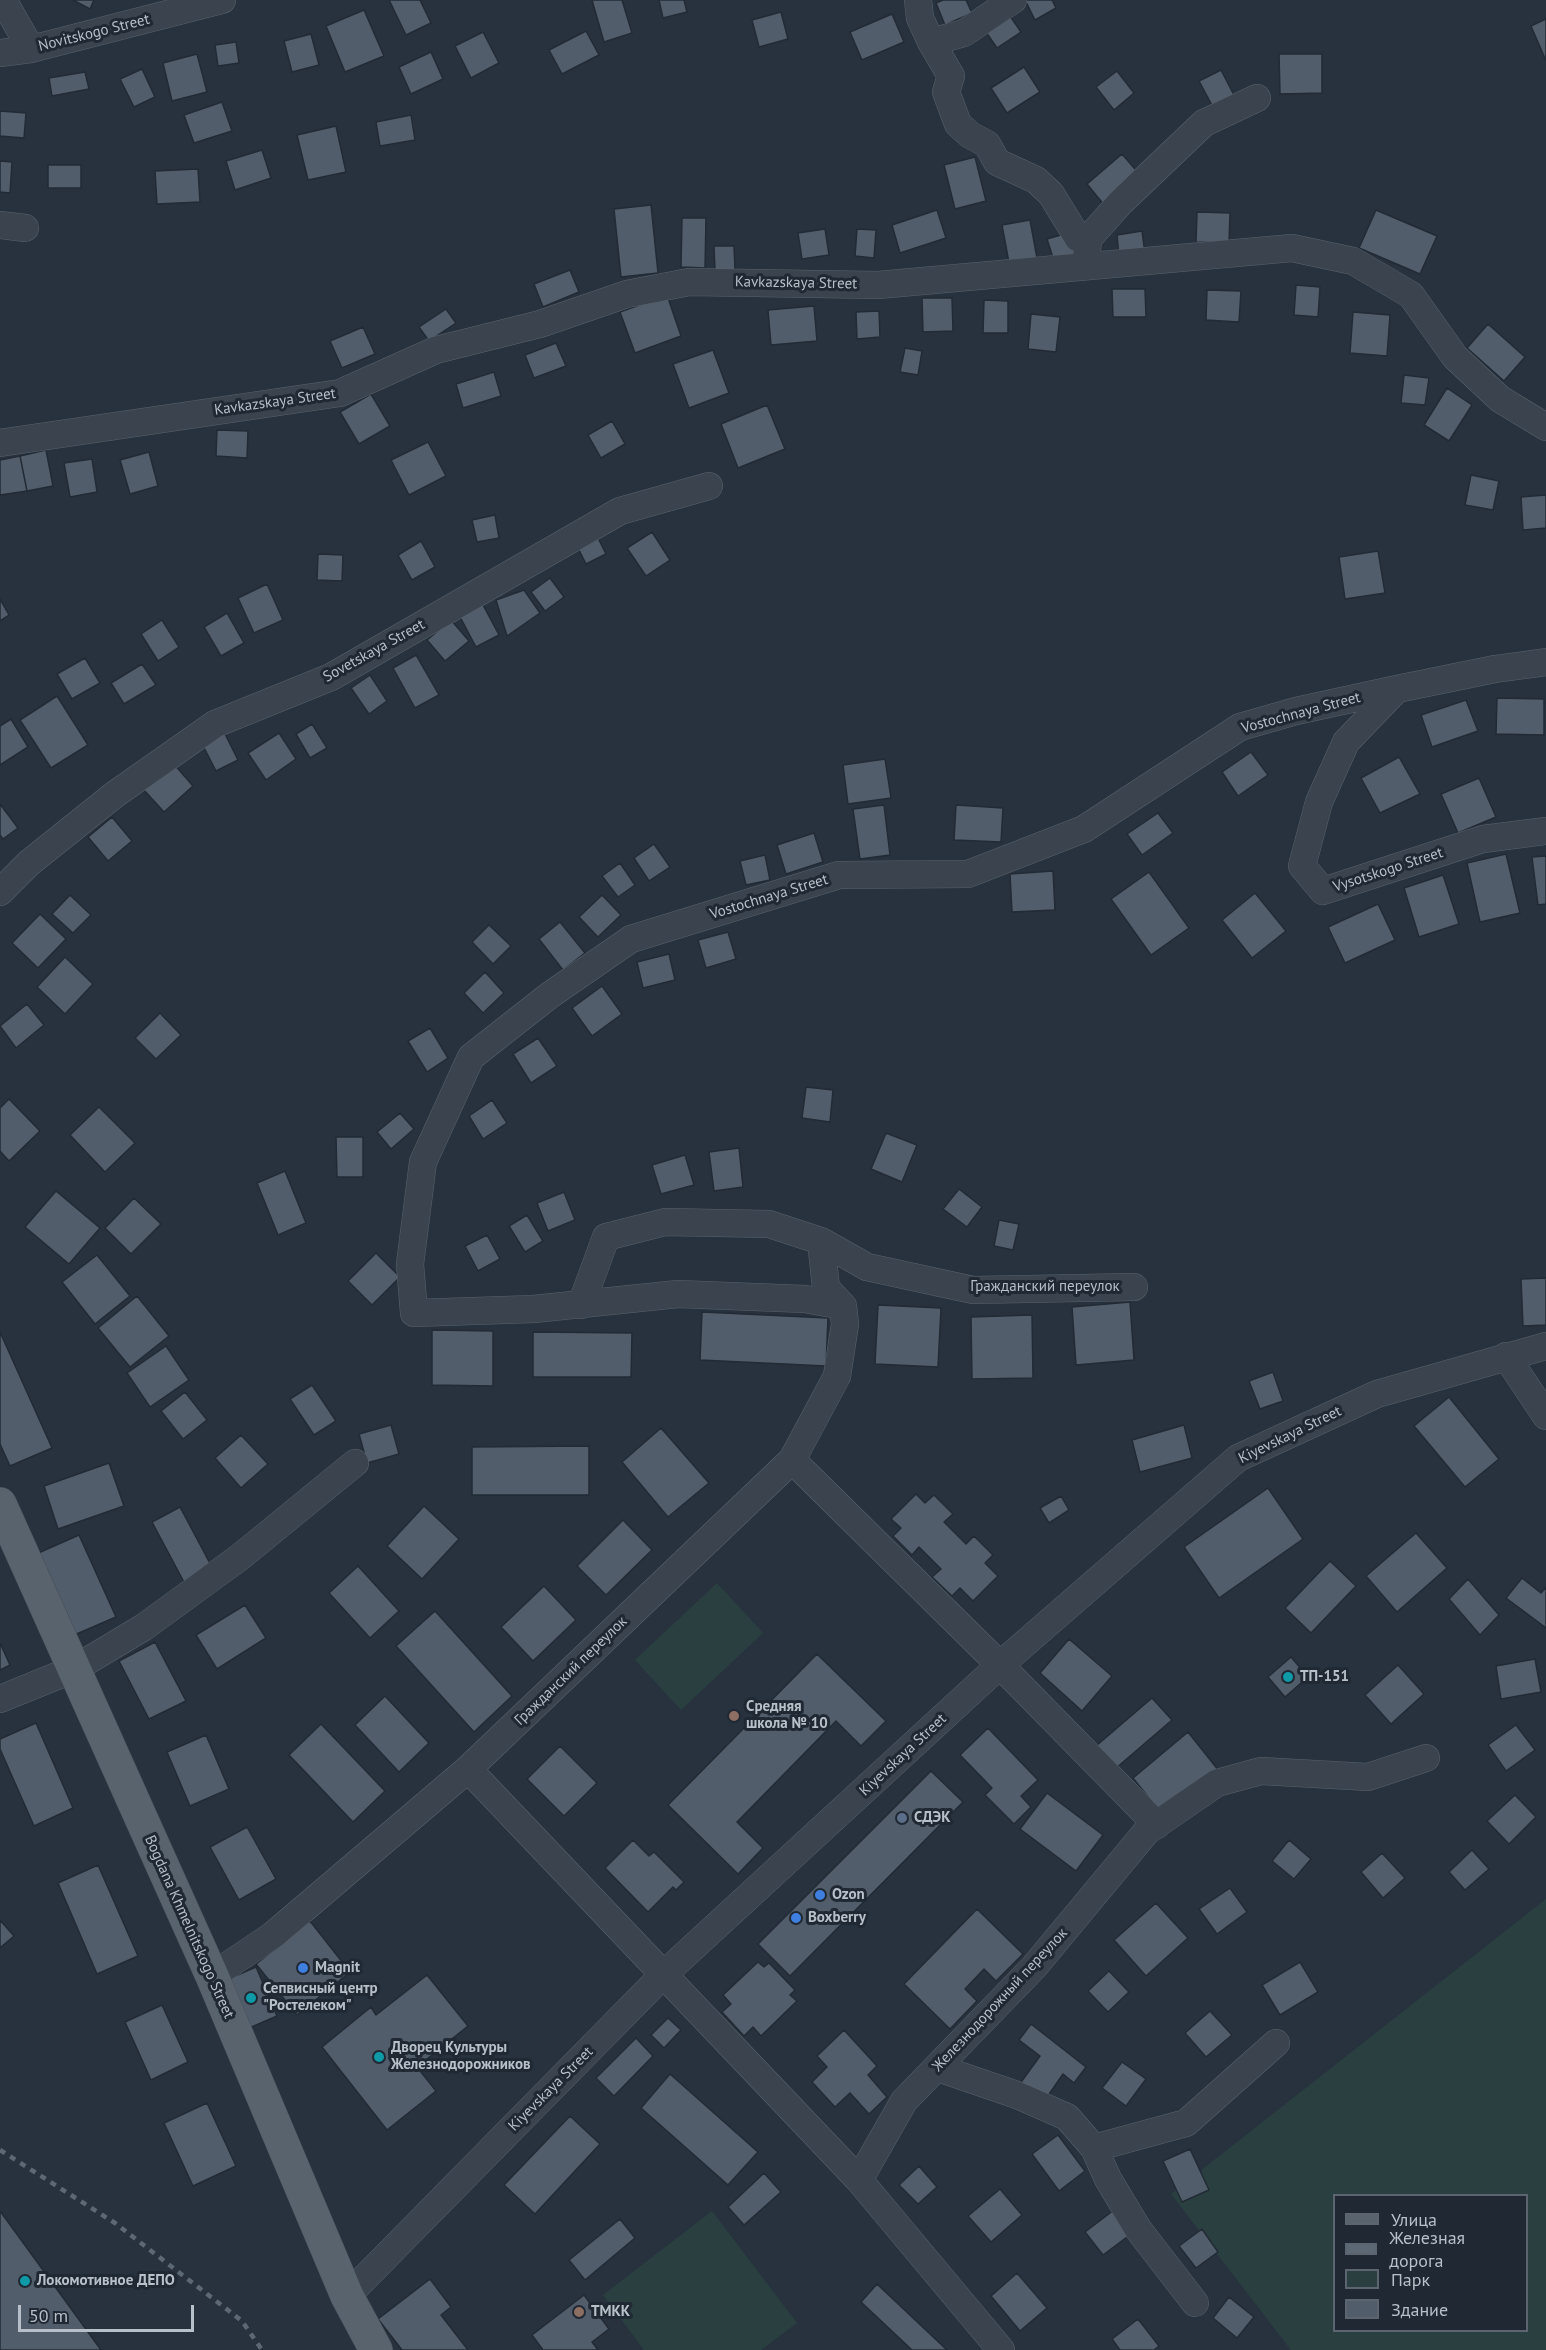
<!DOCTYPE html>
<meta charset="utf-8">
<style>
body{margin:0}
#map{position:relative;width:1546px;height:2350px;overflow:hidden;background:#27323e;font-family:"PT Sans",sans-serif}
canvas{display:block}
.legend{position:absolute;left:1333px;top:2194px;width:195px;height:138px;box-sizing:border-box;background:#202933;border:2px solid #5c656f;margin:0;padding:8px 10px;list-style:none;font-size:18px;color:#b7bfc9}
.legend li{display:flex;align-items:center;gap:12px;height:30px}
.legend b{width:30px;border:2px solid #5c656f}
.scale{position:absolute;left:18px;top:2305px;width:176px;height:27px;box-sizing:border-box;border:3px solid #b7bfc9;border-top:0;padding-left:8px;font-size:18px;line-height:21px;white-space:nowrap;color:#b7bfc9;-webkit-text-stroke:4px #202933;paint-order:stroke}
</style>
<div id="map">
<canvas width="1546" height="2350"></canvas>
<ul class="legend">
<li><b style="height:8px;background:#59636e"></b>Улица</li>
<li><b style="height:8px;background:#5d6875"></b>Железная дорога</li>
<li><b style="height:16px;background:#2a4040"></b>Парк</li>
<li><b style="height:16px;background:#525d6b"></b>Здание</li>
</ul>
<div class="scale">50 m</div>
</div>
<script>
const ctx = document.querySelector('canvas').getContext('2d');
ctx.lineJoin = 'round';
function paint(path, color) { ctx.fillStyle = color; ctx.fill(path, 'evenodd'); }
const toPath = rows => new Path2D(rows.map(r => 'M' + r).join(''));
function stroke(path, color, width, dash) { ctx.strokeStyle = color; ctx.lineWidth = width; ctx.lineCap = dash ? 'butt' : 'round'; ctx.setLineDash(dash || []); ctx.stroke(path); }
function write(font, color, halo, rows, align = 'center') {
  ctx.font = font + ' "PT Sans",sans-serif'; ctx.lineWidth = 6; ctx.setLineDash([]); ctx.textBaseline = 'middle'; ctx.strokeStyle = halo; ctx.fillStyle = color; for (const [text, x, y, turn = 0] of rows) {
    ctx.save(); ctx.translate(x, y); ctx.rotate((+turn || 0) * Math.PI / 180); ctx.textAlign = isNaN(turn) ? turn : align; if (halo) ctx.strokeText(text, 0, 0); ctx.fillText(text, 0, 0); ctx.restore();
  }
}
paint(toPath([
 [717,1583,763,1633,681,1710,635,1660],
 [1546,1899,1546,2350,1291,2350,1171,2194],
 [1334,2196,1526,2196,1526,2330,1334,2330],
 [712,2211,797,2323,761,2350,644,2350,603,2295]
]), '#2a4040');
const building = toPath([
 [73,0,94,0,90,9,73,0],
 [389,0,420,0,431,23,406,35,389,0],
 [592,0,622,0,632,33,604,42,592,0],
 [659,0,684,0,687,12,663,18,659,0],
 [943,0,966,0,972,13,945,25,936,3,943,0],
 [1025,0,1052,0,1056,8,1035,20,1025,0],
 [364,10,384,56,345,72,326,26,364,10],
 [781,12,788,39,759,47,752,20,781,12],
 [892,14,904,42,862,60,850,32,892,14],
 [1010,16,1021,32,997,48,986,32,1010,16],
 [1546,19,1546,61,1531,26,1546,19],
 [586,31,599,55,562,74,549,50,586,31],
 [483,32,499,63,471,78,455,46,483,32],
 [311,34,319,65,292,72,284,41,311,34],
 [236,42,239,63,218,66,215,45,236,42],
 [431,52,443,79,411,94,399,67,431,52],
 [197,54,207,92,172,101,163,63,197,54],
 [1279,54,1322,54,1322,93,1280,94,1279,54],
 [1024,67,1040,92,1007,113,991,88,1024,67],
 [142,69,155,97,134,107,120,79,142,69],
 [1221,70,1235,97,1214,109,1199,81,1221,70],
 [1117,71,1134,93,1114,110,1096,87,1117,71],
 [85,72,89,89,52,96,49,78,85,72],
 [222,102,232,131,194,143,184,115,222,102],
 [0,111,26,113,24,138,0,136,0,111],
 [411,115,415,140,380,146,376,122,411,115],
 [336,126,346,172,308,180,297,135,336,126],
 [262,150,271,178,235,190,226,161,262,150],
 [1122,154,1141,176,1105,206,1087,184,1122,154],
 [975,157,986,201,955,209,944,165,975,157],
 [0,161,12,162,10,193,0,192,0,161],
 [48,165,81,165,81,188,48,188,48,165],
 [198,169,200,202,157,204,155,171,198,169],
 [651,205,658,273,621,277,614,209,651,205],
 [937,210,946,238,900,253,892,225,937,210],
 [1376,210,1437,236,1420,274,1359,248,1376,210],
 [1197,212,1230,213,1229,243,1196,242,1197,212],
 [682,218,706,218,705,268,681,267,682,218],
 [1030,220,1037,258,1009,263,1002,225,1030,220],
 [825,229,829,255,802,259,798,233,825,229],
 [857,229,876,230,874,258,855,256,857,229],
 [1142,231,1145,254,1119,257,1117,235,1142,231],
 [1071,232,1078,253,1054,261,1047,239,1071,232],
 [714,246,734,246,735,270,715,271,714,246],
 [570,270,579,292,543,307,534,284,570,270],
 [1296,285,1320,287,1318,317,1294,315,1296,285],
 [1112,289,1145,289,1146,317,1113,317,1112,289],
 [1207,290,1241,291,1239,322,1206,320,1207,290],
 [667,295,681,336,635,353,620,312,667,295],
 [922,298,952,298,953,331,923,332,922,298],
 [984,300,1008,301,1008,333,983,333,984,300],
 [814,306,817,341,771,345,768,310,814,306],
 [446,309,456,323,429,341,419,327,446,309],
 [879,311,880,337,857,339,856,312,879,311],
 [1353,312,1390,315,1387,356,1350,353,1353,312],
 [1031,314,1060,317,1056,352,1028,349,1031,314],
 [1488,324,1525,357,1504,381,1467,348,1488,324],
 [363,327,375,354,342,368,330,341,363,327],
 [556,343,566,366,534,378,525,355,556,343],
 [905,348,922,351,918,375,900,372,905,348],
 [713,350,729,393,689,408,673,364,713,350],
 [494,372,501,396,463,408,456,384,494,372],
 [1404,375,1429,378,1425,405,1401,403,1404,375],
 [1447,388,1472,405,1449,441,1424,425,1447,388],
 [371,394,390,426,359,444,340,412,371,394],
 [767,405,785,449,738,468,721,424,767,405],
 [612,421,625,444,601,458,588,435,612,421],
 [217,430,248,431,247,458,216,456,217,430],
 [428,442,446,476,409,495,391,460,428,442],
 [46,450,53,486,27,491,20,456,46,450],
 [149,452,158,486,130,494,120,460,149,452],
 [20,456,27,491,0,495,0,460,20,456],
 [92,459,97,492,70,497,64,463,92,459],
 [1471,475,1499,481,1493,510,1465,505,1471,475],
 [1546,495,1546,528,1523,530,1521,497,1546,495],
 [495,515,499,538,477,542,472,520,495,515],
 [652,532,670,560,646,576,627,548,652,532],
 [597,536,606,554,586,564,577,546,597,536],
 [421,541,435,567,412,580,398,555,421,541],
 [1378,551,1385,593,1345,599,1339,557,1378,551],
 [318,554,343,555,342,581,317,580,318,554],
 [550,578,564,597,545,611,531,592,550,578],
 [267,584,283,620,254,633,238,598,267,584],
 [524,590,540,613,507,636,496,600,524,590],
 [0,599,9,615,0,621,0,599],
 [482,603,499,635,476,647,459,615,482,603],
 [227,613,244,643,221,656,204,627,227,613],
 [162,620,179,647,158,661,141,634,162,620],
 [451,620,469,641,445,661,427,640,451,620],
 [416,655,439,695,415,708,393,668,416,655],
 [85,658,100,683,72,699,57,674,85,658],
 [142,664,156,685,124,704,111,683,142,664],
 [370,675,387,701,369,714,351,688,370,675],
 [57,696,88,745,51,768,20,720,57,696],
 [1497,698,1544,699,1544,735,1496,734,1497,698],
 [1466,700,1478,731,1432,747,1421,715,1466,700],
 [11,719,28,747,0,765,0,726,11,719],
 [312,724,327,748,310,758,296,734,312,724],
 [222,728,238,760,216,771,200,740,222,728],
 [279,733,296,759,266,780,248,753,279,733],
 [1251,752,1268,775,1238,796,1222,772,1251,752],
 [1399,757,1420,794,1380,813,1361,778,1399,757],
 [885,759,891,798,848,804,843,765,885,759],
 [173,763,193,786,164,812,143,789,173,763],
 [1479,778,1496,817,1458,833,1441,794,1479,778],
 [0,804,18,828,3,839,0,835,0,804],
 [884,805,890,855,860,859,853,809,884,805],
 [956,805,1003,808,1001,842,954,840,956,805],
 [1158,813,1173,833,1142,855,1127,834,1158,813],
 [112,817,132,841,108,861,88,837,112,817],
 [814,833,823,862,786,874,777,845,814,833],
 [654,844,670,867,649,881,634,858,654,844],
 [1506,854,1520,913,1480,922,1467,863,1506,854],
 [765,855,770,880,746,885,740,861,765,855],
 [1546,856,1546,904,1538,905,1532,857,1546,856],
 [620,863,635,885,618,897,602,876,620,863],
 [1053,871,1055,910,1012,912,1010,874,1053,871],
 [1149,872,1189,928,1151,955,1111,899,1149,872],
 [1443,875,1459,924,1419,937,1404,888,1443,875],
 [1255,893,1286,931,1252,958,1222,920,1255,893],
 [70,895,91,915,73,933,52,914,70,895],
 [602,895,621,915,598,937,579,917,602,895],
 [1378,904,1395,940,1345,963,1328,927,1378,904],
 [40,914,66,939,38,968,12,943,40,914],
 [560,922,585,953,563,970,539,939,560,922],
 [489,925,511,946,493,964,472,942,489,925],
 [728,932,736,959,706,968,698,940,728,932],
 [669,954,675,980,643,988,637,962,669,954],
 [65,957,93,984,65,1014,37,987,65,957],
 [485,972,504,993,483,1013,464,993,485,972],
 [602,986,622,1014,592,1036,572,1008,602,986],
 [27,1004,44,1025,16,1048,0,1026,27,1004],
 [160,1013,181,1035,156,1059,135,1038,160,1013],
 [430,1028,448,1058,427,1072,408,1041,430,1028],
 [538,1038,557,1066,531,1083,513,1054,538,1038],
 [806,1087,833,1090,830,1122,802,1118,806,1087],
 [9,1099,40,1131,9,1161,0,1151,0,1108,9,1099],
 [492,1100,507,1123,483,1139,469,1116,492,1100],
 [99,1107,135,1143,105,1172,70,1135,99,1107],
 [400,1113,414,1129,391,1149,377,1132,400,1113],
 [886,1133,917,1145,902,1182,871,1169,886,1133],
 [336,1137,363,1137,363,1177,337,1177,336,1137],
 [739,1148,743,1187,714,1191,709,1152,739,1148],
 [685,1155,694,1185,661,1194,652,1165,685,1155],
 [285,1171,306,1223,278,1235,257,1183,285,1171],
 [959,1189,982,1207,967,1227,943,1209,959,1189],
 [56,1191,100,1228,69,1264,25,1227,56,1191],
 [564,1192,575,1220,548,1231,537,1203,564,1192],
 [134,1198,161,1224,131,1254,105,1228,134,1198],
 [527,1215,543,1241,525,1252,509,1226,527,1215],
 [999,1220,1019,1224,1013,1250,994,1246,999,1220],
 [487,1235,500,1259,478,1271,465,1246,487,1235],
 [376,1253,400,1277,372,1305,348,1281,376,1253],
 [97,1255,130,1296,95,1324,62,1282,97,1255],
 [1546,1278,1546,1325,1523,1326,1521,1279,1546,1278],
 [137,1296,169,1336,130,1367,98,1328,137,1296],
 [1130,1302,1134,1360,1076,1365,1072,1307,1130,1302],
 [878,1305,941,1308,938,1367,875,1364,878,1305],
 [702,1312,828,1318,826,1366,700,1360,702,1312],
 [1032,1315,1033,1378,972,1379,971,1317,1032,1315],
 [432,1330,493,1331,493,1386,432,1385,432,1330],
 [0,1332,52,1448,10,1466,0,1444,0,1332],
 [533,1332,632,1333,631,1377,533,1377,533,1332],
 [166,1346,189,1380,150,1407,127,1373,166,1346],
 [1273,1372,1283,1401,1260,1409,1249,1381,1273,1372],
 [312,1385,336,1421,314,1435,290,1399,312,1385],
 [185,1392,207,1420,183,1439,161,1411,185,1392],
 [1449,1397,1499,1459,1465,1487,1414,1426,1449,1397],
 [391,1425,399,1454,367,1463,359,1434,391,1425],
 [1184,1425,1192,1458,1140,1472,1132,1440,1184,1425],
 [661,1428,709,1483,668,1517,622,1462,661,1428],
 [241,1435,268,1464,241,1488,215,1458,241,1435],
 [589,1446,589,1495,472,1495,472,1447,589,1446],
 [109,1463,124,1506,58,1529,44,1486,109,1463],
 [1268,1488,1303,1539,1219,1598,1184,1547,1268,1488],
 [916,1494,925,1503,934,1495,953,1514,944,1522,966,1544,974,1536,993,1555,985,1563,998,1576,973,1601,960,1588,952,1596,932,1577,941,1569,919,1547,912,1555,893,1536,901,1528,891,1519,916,1494],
 [1061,1496,1069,1510,1049,1523,1040,1508,1061,1496],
 [424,1506,459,1539,422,1579,387,1546,424,1506],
 [180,1507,213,1569,185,1584,152,1522,180,1507],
 [623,1520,652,1550,606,1595,577,1566,623,1520],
 [1416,1533,1447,1568,1397,1612,1366,1576,1416,1533],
 [79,1535,116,1617,72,1636,36,1554,79,1535],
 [1330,1561,1356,1586,1311,1633,1285,1608,1330,1561],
 [358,1566,399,1611,370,1638,329,1593,358,1566],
 [1522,1578,1541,1593,1546,1587,1546,1628,1506,1598,1522,1578],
 [1468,1579,1499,1615,1480,1635,1449,1599,1468,1579],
 [544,1586,576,1620,533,1661,501,1627,544,1586],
 [245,1605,266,1638,217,1669,196,1635,245,1605],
 [435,1611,512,1696,474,1732,396,1646,435,1611],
 [1069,1639,1112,1676,1082,1711,1040,1673,1069,1639],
 [155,1642,186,1701,149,1719,119,1661,155,1642],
 [0,1643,10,1665,0,1670,0,1643],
 [817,1654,886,1721,861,1746,836,1721,737,1822,763,1848,738,1874,668,1805,817,1654],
 [1291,1657,1308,1677,1285,1697,1268,1677,1291,1657],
 [1535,1659,1541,1692,1501,1699,1496,1666,1535,1659],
 [1398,1665,1424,1694,1391,1724,1365,1695,1398,1665],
 [385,1696,429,1743,399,1772,355,1725,385,1696],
 [1152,1698,1172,1720,1115,1769,1096,1746,1152,1698],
 [36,1723,73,1808,34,1826,0,1749,0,1739,36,1723],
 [321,1724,385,1791,353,1822,289,1755,321,1724],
 [1516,1725,1535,1750,1506,1771,1488,1745,1516,1725],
 [988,1728,1038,1780,1021,1796,1031,1807,1014,1824,985,1795,992,1788,960,1755,988,1728],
 [1188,1732,1219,1771,1164,1817,1133,1778,1188,1732],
 [206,1735,229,1789,190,1806,167,1752,206,1735],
 [560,1746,597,1783,564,1816,527,1779,560,1746],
 [931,1771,963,1802,790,1976,758,1944,931,1771],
 [1047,1793,1103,1835,1076,1871,1020,1829,1047,1793],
 [1515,1795,1536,1817,1509,1844,1487,1821,1515,1795],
 [247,1827,276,1879,239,1900,210,1847,247,1827],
 [633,1840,649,1856,654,1852,684,1882,676,1890,673,1887,648,1912,605,1868,633,1840],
 [1289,1840,1311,1859,1294,1879,1272,1861,1289,1840],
 [1472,1850,1489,1869,1465,1890,1449,1872,1472,1850],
 [1382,1853,1405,1878,1383,1898,1361,1872,1382,1853],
 [98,1865,138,1956,97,1974,58,1883,98,1865],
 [1230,1888,1247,1912,1217,1934,1199,1909,1230,1888],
 [1156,1903,1188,1938,1146,1976,1114,1940,1156,1903],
 [977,1909,1023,1954,996,1981,984,1969,965,1989,977,2001,950,2029,904,1984,977,1909],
 [0,1920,14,1936,0,1948,0,1920],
 [310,1921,350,1972,297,2015,256,1964,310,1921],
 [758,1962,764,1967,769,1963,795,1990,790,1995,797,2001,761,2036,753,2027,744,2036,722,2012,731,2004,723,1995,758,1962],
 [1300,1962,1318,1992,1280,2015,1262,1985,1300,1962],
 [256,1967,277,2016,247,2029,226,1980,256,1967],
 [1109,1971,1129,1992,1108,2012,1088,1991,1109,1971],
 [427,1975,468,2026,417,2067,436,2091,387,2130,322,2047,371,2007,376,2015,427,1975],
 [162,2005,188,2062,151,2080,125,2022,162,2005],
 [1210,2011,1232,2035,1206,2057,1185,2033,1210,2011],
 [668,2018,681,2030,664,2048,651,2035,668,2018],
 [1031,2024,1086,2067,1074,2083,1063,2074,1043,2103,1019,2085,1040,2056,1019,2040,1031,2024],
 [844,2030,877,2066,868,2075,887,2097,869,2114,850,2093,835,2107,812,2082,827,2067,817,2056,844,2030],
 [636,2038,653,2056,614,2096,596,2078,636,2038],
 [1122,2062,1146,2079,1126,2106,1102,2088,1122,2062],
 [670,2074,758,2152,728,2185,641,2108,670,2074],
 [207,2103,236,2166,193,2186,164,2123,207,2103],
 [570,2116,600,2144,535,2214,504,2185,570,2116],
 [1058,2135,1085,2171,1059,2191,1032,2154,1058,2135],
 [1190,2149,1209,2190,1182,2202,1163,2161,1190,2149],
 [919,2166,937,2187,918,2204,899,2185,919,2166],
 [764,2173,781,2192,744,2225,728,2207,764,2173],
 [1000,2189,1022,2215,991,2242,968,2216,1000,2189],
 [1114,2210,1131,2234,1103,2255,1085,2232,1114,2210],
 [0,2211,101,2350,0,2350,0,2211],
 [620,2219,635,2238,585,2280,569,2260,620,2219],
 [1202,2229,1218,2252,1196,2268,1179,2246,1202,2229],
 [1017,2273,1047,2308,1020,2331,991,2296,1017,2273],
 [430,2279,451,2307,441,2315,468,2350,402,2350,378,2319,430,2279],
 [877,2284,947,2350,912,2350,861,2302,877,2284],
 [584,2295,609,2329,592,2342,598,2350,543,2350,532,2335,584,2295],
 [1229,2297,1254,2317,1237,2338,1213,2318,1229,2297],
 [1138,2319,1159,2346,1154,2350,1120,2350,1112,2339,1138,2319]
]);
paint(building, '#525d6b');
stroke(building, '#222b35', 1.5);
const minor = toPath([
 [3,0,31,49],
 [918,0,920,18,931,42,951,76,946,92,958,124,970,135,987,144,997,162,1036,180,1051,194,1078,238,1088,239,1086,266],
 [931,42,964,33,1013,0],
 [0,53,31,49,222,0],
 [0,225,25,228],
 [1088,239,1121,202,1204,123,1257,98],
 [0,443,340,393,436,350,540,324,627,294,689,282,878,285,1292,248,1353,261,1411,295,1455,357,1500,399,1546,427],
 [1397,689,1346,742,1319,802,1302,866,1323,891,1483,839,1546,831],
 [0,892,29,863,114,795,215,724,331,677,620,511,709,486],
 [581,1305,606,1237,665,1222,769,1224,821,1241],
 [843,1306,826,1288,821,1241,867,1267,973,1290,1134,1287],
 [1506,1356,1546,1416],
 [792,1460,1000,1665,1157,1825],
 [0,1699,74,1669,144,1627,240,1557,355,1463],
 [468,1769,859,2180,1001,2350],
 [212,1976,273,1935,468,1769,792,1460,837,1376,845,1324,843,1306,805,1299,678,1294,534,1309,414,1313,410,1264,423,1162,471,1057,550,995,631,939,839,875,968,874,1084,829,1240,727,1296,711,1397,689,1495,669,1546,662],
 [938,2068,1017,2095,1067,2117,1094,2148,1108,2179,1138,2229,1195,2303],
 [1094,2148,1186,2123,1276,2043],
 [859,2180,904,2101,1034,1967,1147,1831,1217,1783,1261,1771,1368,1777,1426,1758],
 [347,2296,663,1975,1000,1665,1238,1458,1377,1394,1546,1346]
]);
const major = toPath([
 [0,1504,212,1976,347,2296,376,2350]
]);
stroke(minor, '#59626c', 28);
stroke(major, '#444d57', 34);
stroke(minor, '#3b444e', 27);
stroke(major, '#59636e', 33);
stroke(toPath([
 [0,2150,115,2223,242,2321,262,2350]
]), '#5d6875', 4.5, [6, 6]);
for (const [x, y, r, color] of [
 [1288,1677,6,"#0f9aa8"],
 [734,1716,6,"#8d6e63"],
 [902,1818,6,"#5c6f8a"],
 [820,1895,6,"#3f7fe0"],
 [796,1918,6,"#3f7fe0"],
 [303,1968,6,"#3f7fe0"],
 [251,1998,6,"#0f9aa8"],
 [379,2057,6,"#0f9aa8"],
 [25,2281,6,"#0f9aa8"],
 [579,2312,6,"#8d6e63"]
]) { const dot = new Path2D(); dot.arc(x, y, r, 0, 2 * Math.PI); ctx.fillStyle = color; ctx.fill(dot); stroke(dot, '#202933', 2); }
write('15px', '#b7bfc9', '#202933', [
 ["Novitskogo Street",94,33,-14],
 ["Kavkazskaya Street",796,283,1],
 ["Kavkazskaya Street",275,402,-8],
 ["Sovetskaya Street",374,651,-29],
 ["Vostochnaya Street",1301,713,-15],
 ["Vysotskogo Street",1388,870,-18],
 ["Vostochnaya Street",769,897,-17],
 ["Гражданский переулок",1045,1287],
 ["Kiyevskaya Street",1290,1435,-26],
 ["Гражданский переулок",571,1671,-44],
 ["Kiyevskaya Street",903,1755,-43],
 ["Bogdana Khmelnitskogo Street",189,1927,66],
 ["Железнодорожный переулок",1000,2000,-47],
 ["Kiyevskaya Street",551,2089,-45]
]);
write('bold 15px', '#b7bfc9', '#202933', [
 ["ТП-151",1300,1677],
 ["Средняя",746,1707],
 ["школа № 10",746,1724],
 ["СДЭК",914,1818],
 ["Ozon",832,1895],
 ["Boxberry",808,1918],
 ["Magnit",315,1968],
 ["Сепвисный центр",263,1989],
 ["\"Ростелеком\"",263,2006],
 ["Дворец Культуры",391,2048],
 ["Железнодорожников",391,2065],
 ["Локомотивное ДЕПО",37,2281],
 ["ТМКК",591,2312]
], 'left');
</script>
